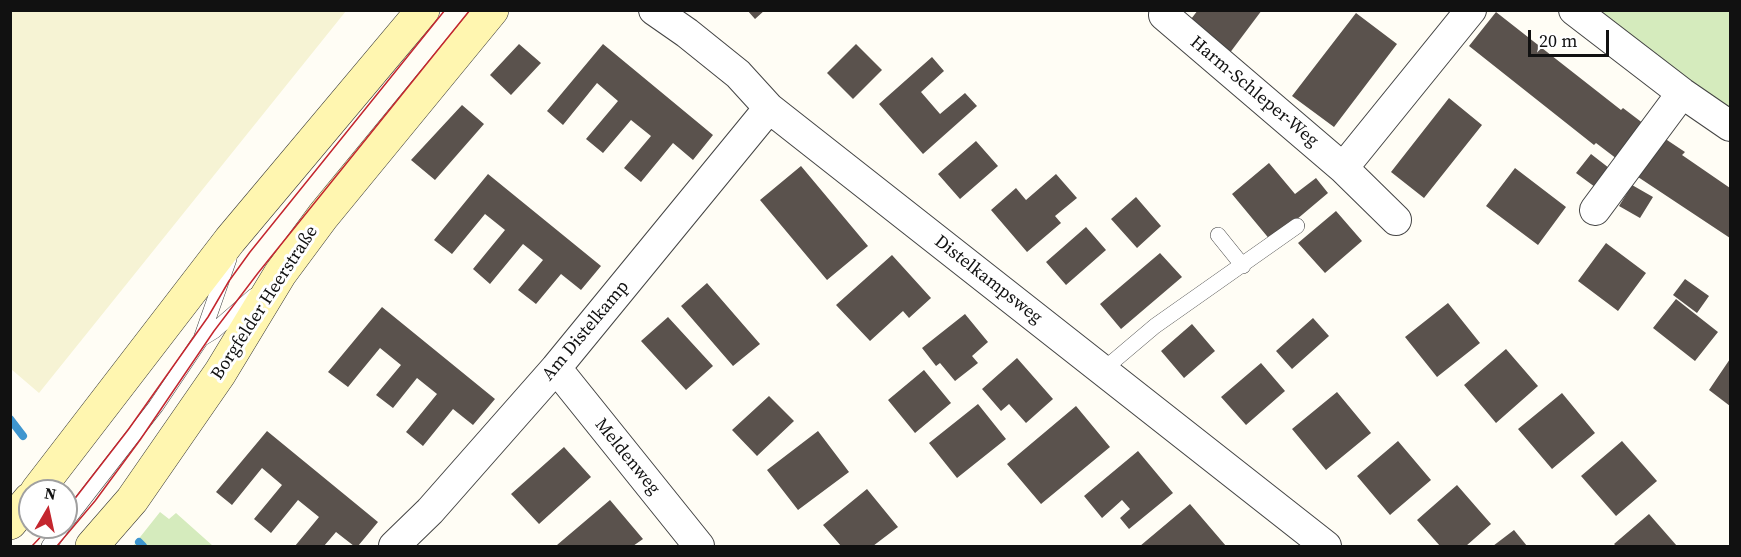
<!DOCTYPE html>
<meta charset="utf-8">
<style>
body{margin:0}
#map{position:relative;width:1741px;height:557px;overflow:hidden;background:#fffdf5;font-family:"Source Serif 4",serif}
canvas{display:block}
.frame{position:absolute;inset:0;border:12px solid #111;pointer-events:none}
.north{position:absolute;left:18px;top:479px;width:60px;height:60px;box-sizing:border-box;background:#fff;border:2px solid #a0a0a0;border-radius:50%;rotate:9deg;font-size:16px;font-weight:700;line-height:24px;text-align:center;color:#111}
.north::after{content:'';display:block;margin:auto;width:21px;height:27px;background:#c4262e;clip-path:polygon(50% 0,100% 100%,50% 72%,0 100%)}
.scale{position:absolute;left:1528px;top:30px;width:81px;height:27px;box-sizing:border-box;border:3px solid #111;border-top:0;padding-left:8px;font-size:18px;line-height:21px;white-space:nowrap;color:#111;-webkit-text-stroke:4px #fff;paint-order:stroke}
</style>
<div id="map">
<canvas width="1741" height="557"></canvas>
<div class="frame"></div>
<div class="north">N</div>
<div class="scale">20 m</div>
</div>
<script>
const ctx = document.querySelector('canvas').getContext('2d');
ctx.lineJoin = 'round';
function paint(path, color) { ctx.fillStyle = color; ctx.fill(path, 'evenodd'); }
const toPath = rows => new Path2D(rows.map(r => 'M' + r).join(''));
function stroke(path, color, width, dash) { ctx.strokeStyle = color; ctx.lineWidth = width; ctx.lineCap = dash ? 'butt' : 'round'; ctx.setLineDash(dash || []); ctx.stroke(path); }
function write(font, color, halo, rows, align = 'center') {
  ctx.font = font + ' "Source Serif 4",serif'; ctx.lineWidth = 6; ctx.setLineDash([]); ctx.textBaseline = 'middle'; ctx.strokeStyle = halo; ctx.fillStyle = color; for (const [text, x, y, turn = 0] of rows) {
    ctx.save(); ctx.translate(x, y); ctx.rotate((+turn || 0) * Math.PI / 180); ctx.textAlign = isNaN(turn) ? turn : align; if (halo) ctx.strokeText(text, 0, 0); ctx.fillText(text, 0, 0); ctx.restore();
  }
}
paint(toPath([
 [11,10,346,11,39,393,11,369]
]), '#f6f3d4');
paint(toPath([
 [1593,11,1730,11,1730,110],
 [160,512,169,519,176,513,213,546,133,546]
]), '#d5ebbd');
stroke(toPath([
 [10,419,23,436],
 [139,542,143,546]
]), '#3f96cf', 8);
paint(toPath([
 [747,10,765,10,755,19],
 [1198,10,1262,10,1229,54,1188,23],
 [1496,12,1621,110,1623,108,1644,124,1617,159,1596,143,1594,145,1469,46],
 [1356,13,1397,44,1334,127,1292,96],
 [519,44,541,63,511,95,490,75],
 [603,44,713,135,693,160,673,143,641,182,624,168,651,136,631,120,603,153,586,139,618,101,597,83,563,125,547,111],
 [856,44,882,70,853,99,827,73],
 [932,57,944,71,921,92,940,114,965,93,977,106,923,154,879,104],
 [1449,98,1482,125,1424,198,1391,172],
 [462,105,484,124,435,180,411,160],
 [1664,138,1685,152,1682,155,1730,188,1730,238,1638,177],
 [976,141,998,166,960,199,938,174],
 [1591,154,1609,168,1595,187,1576,173],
 [1269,163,1295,194,1316,178,1328,193,1271,241,1232,194],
 [801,166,868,246,827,280,760,200],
 [1515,168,1566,207,1538,245,1486,206],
 [488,174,601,266,581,290,561,274,536,304,518,290,543,260,523,244,490,284,473,269,505,230,485,214,452,254,434,240],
 [1056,174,1077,198,1055,216,1061,223,1027,252,991,210,1016,188,1026,200],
 [1632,185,1653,197,1640,218,1619,206],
 [1136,197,1161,226,1137,248,1111,219],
 [1336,211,1362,241,1325,273,1298,243],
 [1086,227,1106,250,1066,285,1046,262],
 [1606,243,1646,273,1618,311,1578,281],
 [1160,253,1182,277,1121,329,1100,304],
 [892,255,931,298,909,318,903,311,870,341,836,305],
 [1685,279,1709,296,1697,313,1673,295],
 [707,283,760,344,733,366,681,306],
 [1676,299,1718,332,1695,361,1653,328],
 [1448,303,1480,343,1437,377,1405,337],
 [382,307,495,399,473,425,453,409,423,446,406,432,437,394,417,378,393,408,376,395,401,365,380,348,348,387,328,372],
 [965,314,988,342,972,356,978,363,955,381,940,363,936,366,922,348],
 [668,317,713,366,686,390,641,341],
 [1313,318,1329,336,1292,369,1276,351],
 [1192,324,1215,351,1184,378,1161,351],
 [1506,349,1538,386,1496,423,1464,385],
 [1017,358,1053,399,1026,423,1009,404,1001,411,982,389],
 [1730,359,1730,406,1709,390],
 [1261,363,1285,391,1246,425,1221,397],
 [924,370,951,403,915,433,888,400],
 [1337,392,1371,433,1326,470,1292,429],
 [1562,393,1595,433,1552,469,1518,429],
 [769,396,794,421,757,456,732,430],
 [978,404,1006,439,957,478,929,443],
 [1076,406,1110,447,1041,504,1007,464],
 [267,431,378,522,358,546,354,546,336,532,324,546,295,546,319,517,298,500,271,533,254,519,282,485,262,468,232,505,216,492],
 [818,431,849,472,798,510,767,470],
 [1398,441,1431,480,1390,515,1357,476],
 [1622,441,1657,481,1616,516,1581,476],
 [564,447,591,477,539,524,511,494],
 [1138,451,1173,493,1129,529,1120,518,1130,509,1122,500,1102,518,1084,496],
 [1457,485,1491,524,1466,546,1440,546,1417,520],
 [867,489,898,527,873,546,841,546,823,525],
 [610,500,643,539,633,546,588,546,586,545,584,546,558,546,557,545],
 [1190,504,1226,546,1140,546],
 [1649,514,1677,546,1616,546,1614,544],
 [1514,530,1527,546,1493,546]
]), '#5a524d');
const lane = toPath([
 [1218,235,1243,266],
 [201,339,214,331,254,296],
 [1103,370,1155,326,1297,226],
 [66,522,156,406,201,339,229,259],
 [49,546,62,527]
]);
const street = toPath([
 [654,10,687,33,738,74,769,108,1326,546],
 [1574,10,1682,93,1730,126],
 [1164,15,1343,168,1471,10],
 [1343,168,1396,220],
 [1595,210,1682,93],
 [556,368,699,546],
 [394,546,430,511,556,368,769,108]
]);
const secondary = toPath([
 [37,491,230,240,423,10],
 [10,523,30,499],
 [92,546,132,500,220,373,280,274,323,216,492,10]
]);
stroke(lane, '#444', 16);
stroke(street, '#444', 32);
stroke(secondary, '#333', 34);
stroke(lane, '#fff', 15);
stroke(street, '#fff', 30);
stroke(secondary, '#fff6b0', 33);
stroke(toPath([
 [66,510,128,430,208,317,229,281,250,252,445,10],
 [32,546,50,527],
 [57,546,95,501,140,440,214,331,258,273,470,10]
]), '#c4262e', 1.5);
write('18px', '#111', '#fff', [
 ["Harm-Schleper-Weg",1254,92,40],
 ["Distelkampsweg",988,280,38],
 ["Borgfelder Heerstraße",265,303,-57],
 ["Am Distelkamp",586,331,-50],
 ["Meldenweg",627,457,51]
]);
</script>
